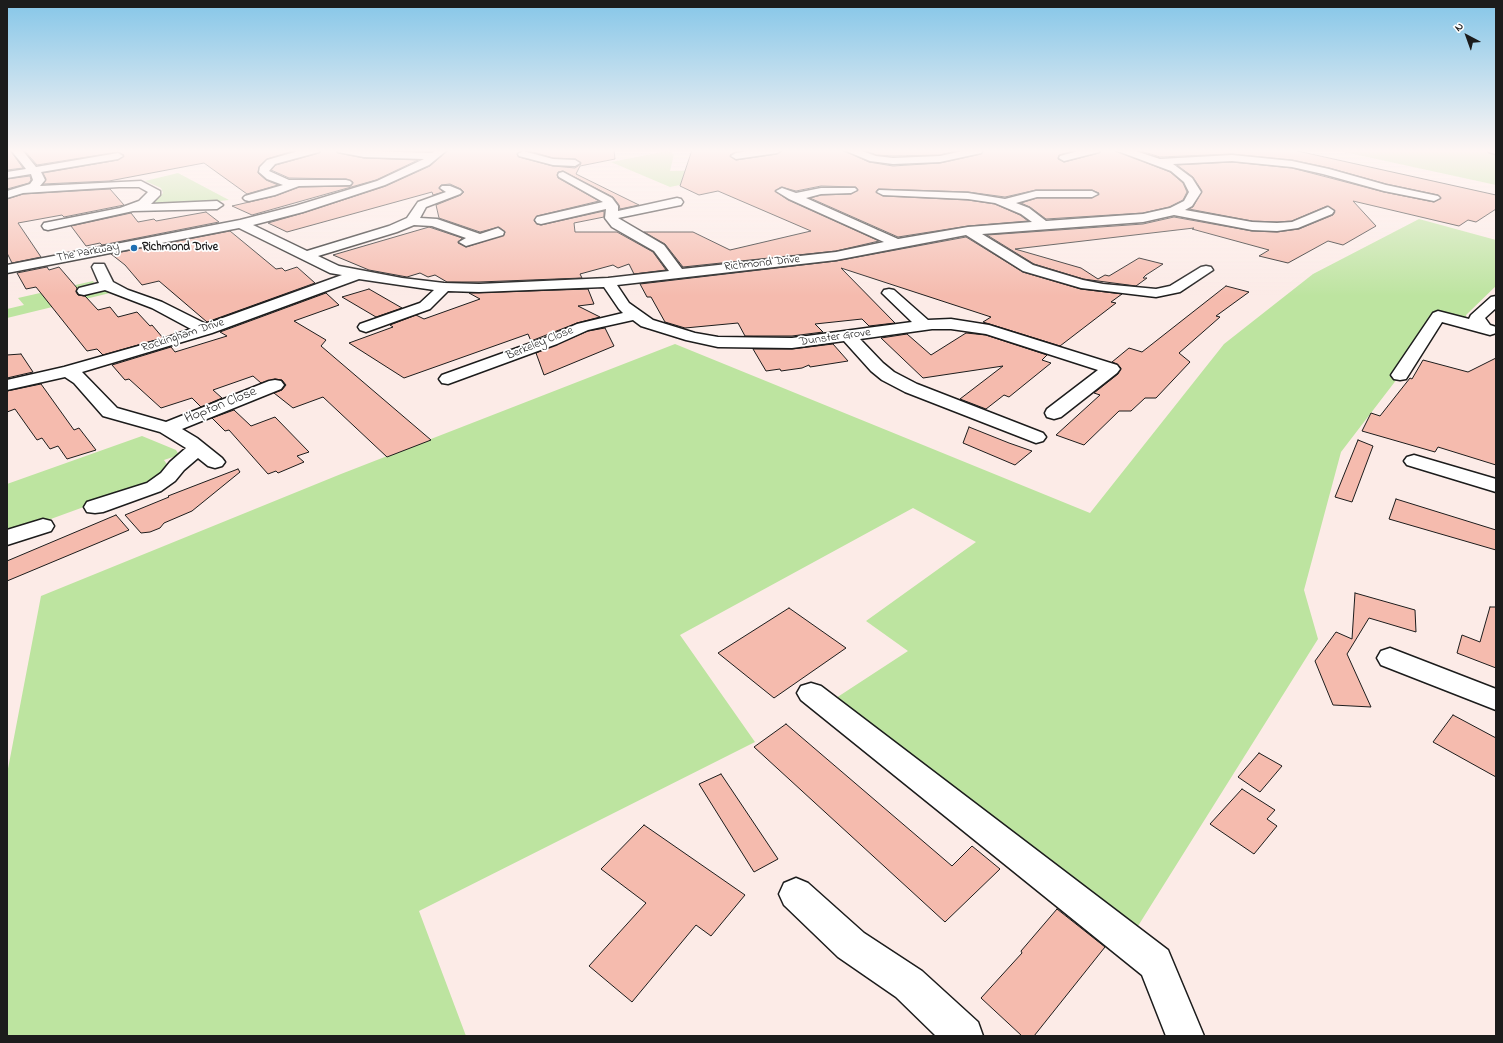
<!DOCTYPE html>
<style>
body{margin:0}
#map{position:relative;width:1503px;height:1043px;overflow:hidden;background:#fcebe7;font-family:"Indie Flower",sans-serif}
canvas{display:block}
.frame{position:absolute;inset:0;border:8px solid #1c1c1c;pointer-events:none}
.north{position:absolute;left:1447px;top:16px;width:40px;height:40px;-webkit-text-stroke:3px #fff;paint-order:stroke;rotate:319deg;font-size:11px;font-weight:700;line-height:16px;text-align:center;color:#1c1c1c}
.north::after{content:'';display:block;margin:auto;width:14px;height:18px;background:#1c1c1c;clip-path:polygon(50% 0,100% 100%,50% 72%,0 100%)}
</style>
<div id="map">
<canvas width="1503" height="1043"></canvas>
<div class="frame"></div>
<div class="north">N</div>
</div>
<script>
const ctx = document.querySelector('canvas').getContext('2d');
ctx.lineJoin = 'round';
function paint(path, color) { ctx.fillStyle = color; ctx.fill(path, 'evenodd'); }
const toPath = rows => new Path2D(rows.map(r => 'M' + r).join(''));
function stroke(path, color, width, dash) { ctx.strokeStyle = color; ctx.lineWidth = width; ctx.lineCap = dash ? 'butt' : 'round'; ctx.setLineDash(dash || []); ctx.stroke(path); }
function write(font, color, halo, rows, align = 'center') {
  ctx.font = font + ' "Indie Flower",sans-serif'; ctx.lineWidth = 3.5; ctx.setLineDash([]); ctx.textBaseline = 'middle'; ctx.strokeStyle = halo; ctx.fillStyle = color; for (const [text, x, y, turn = 0] of rows) {
    ctx.save(); ctx.translate(x, y); ctx.rotate((+turn || 0) * Math.PI / 180); ctx.textAlign = isNaN(turn) ? turn : align; if (halo) ctx.strokeText(text, 0, 0); ctx.fillText(text, 0, 0); ctx.restore();
  }
}
paint(toPath([
 [1335,150,1485,150,1496,153,1496,185],
 [667,151,674,154,670,171,729,170,734,174,670,187,611,162],
 [178,173,229,200,175,206,152,204,163,193,161,188,145,181],
 [1419,219,1496,240,1496,286,1466,315,1467,325,1443,319,1341,452,1304,590,1318,639,1138,926,836,698,908,651,866,621,976,542,913,508,680,635,755,742,419,911,466,1036,7,1036,7,774,41,596,341,474,675,344,1090,513,1224,344,1313,274],
 [93,281,95,284,110,293,7,318,7,309,24,305,18,298],
 [142,436,176,450,179,455,164,460,170,469,155,481,7,535,7,484]
]), '#bde4a0');
const building = toPath([
 [7,150,10,150,23,168,7,170,7,150],
 [24,150,296,150,267,159,259,167,258,173,266,180,278,185,247,194,204,163,109,181,43,184,46,179,43,173,118,160,124,155,118,152,37,165,24,150],
 [321,150,336,150,338,153,364,158,418,160,376,180,252,215,232,206,275,196,299,187,351,186,353,182,346,179,289,178,271,170,276,165,319,153,321,150],
 [448,150,521,150,517,154,519,157,553,166,575,168,581,164,576,159,553,158,526,150,614,150,615,159,580,166,576,174,639,205,620,209,619,205,613,197,563,171,558,172,558,178,599,201,537,216,534,221,537,224,541,225,604,211,604,217,574,223,575,232,617,232,653,252,666,270,634,274,629,264,618,268,613,265,580,274,582,278,479,282,447,282,435,275,428,277,420,273,407,277,369,270,333,255,429,227,462,238,458,243,466,247,504,235,505,232,499,227,480,232,439,218,436,205,461,195,464,192,461,189,450,184,441,185,439,188,443,192,433,195,432,192,287,232,268,223,303,213,386,186,430,166,448,150],
 [692,150,744,150,735,152,730,155,736,160,777,154,783,150,843,150,869,162,893,166,940,163,981,154,983,150,1076,150,1059,155,1058,159,1064,162,1099,153,1101,150,1114,150,1170,172,1183,183,1187,192,1183,200,1169,207,1143,213,1046,219,1030,207,1021,203,1037,198,1092,198,1099,193,1092,190,1036,190,1005,197,968,192,878,189,876,192,883,196,968,200,995,204,1020,215,1028,221,968,226,898,237,810,198,821,195,851,194,858,190,856,187,821,186,796,191,781,187,775,191,788,200,879,241,836,251,683,267,665,244,644,232,693,232,730,250,811,231,718,191,699,195,680,186,692,150],
 [864,150,959,150,940,155,893,156,876,155,864,150],
 [1138,150,1293,150,1496,195,1496,209,1476,222,1468,220,1459,226,1353,201,1376,226,1343,245,1328,241,1288,263,1259,256,1269,250,1192,229,1194,228,1015,249,1081,268,1098,279,1105,275,1109,276,1139,258,1163,264,1146,275,1143,278,1147,278,1136,286,1083,279,1034,264,987,235,1143,224,1174,217,1252,231,1277,232,1299,229,1333,215,1335,212,1327,206,1292,221,1277,222,1252,221,1189,209,1193,207,1202,191,1193,177,1177,165,1232,162,1292,168,1384,192,1434,202,1441,198,1438,195,1386,184,1329,168,1292,160,1232,154,1160,157,1138,150],
 [30,176,31,180,29,183,7,189,7,179,30,176],
 [110,189,124,205,64,217,62,215,18,223,41,257,12,263,7,253,7,199,23,194,110,189],
 [206,212,219,222,102,245,100,243,86,246,71,226,131,213,138,222,154,219,156,221,206,212],
 [230,231,276,269,282,268,285,271,297,267,315,283,207,322,159,281,142,285,125,265,111,254,230,231],
 [966,237,1023,272,1081,289,1122,294,1111,302,1116,303,1060,346,983,322,991,317,841,268,895,323,869,326,862,319,815,324,823,332,792,336,745,336,738,323,685,328,665,322,651,297,647,297,640,284,836,261,966,237],
 [47,267,49,270,59,267,77,288,76,292,78,295,85,296,98,310,110,307,118,317,137,312,150,326,152,325,163,338,103,355,97,349,87,351,36,287,26,289,17,273,47,267],
 [1226,286,1249,292,1216,316,1220,317,1179,353,1190,362,1156,398,1145,398,1131,411,1119,411,1084,445,1056,435,1100,395,1094,393,1118,374,1121,368,1117,364,1112,362,1129,348,1142,352,1226,286],
 [369,289,402,308,376,317,342,297,369,289],
 [588,289,594,304,578,306,600,317,577,323,531,341,528,334,404,378,349,343,393,327,390,325,416,315,424,319,480,299,469,293,588,289],
 [326,293,339,305,294,321,326,340,321,346,431,440,387,457,323,397,293,408,274,393,282,390,286,385,282,380,275,379,261,383,253,376,213,390,222,398,201,407,192,398,161,408,129,379,125,380,112,365,171,347,175,352,227,336,220,332,326,293],
 [605,328,614,346,544,375,536,353,588,331,605,328],
 [966,333,986,335,1047,355,1042,360,1051,363,1009,397,1004,395,986,409,960,399,1003,366,923,378,881,338,907,334,931,355,966,333],
 [833,344,848,361,810,367,809,365,802,368,781,371,780,369,766,371,753,349,792,349,833,344],
 [21,354,33,372,7,378,7,355,21,354],
 [1496,358,1496,465,1438,447,1435,452,1362,431,1371,413,1380,416,1410,378,1412,379,1423,360,1468,372,1496,358],
 [41,384,74,430,79,428,96,450,67,459,58,446,50,449,42,438,37,440,15,409,7,412,7,391,41,384],
 [234,410,251,426,275,417,309,452,297,456,304,462,278,473,276,471,268,474,229,430,225,431,212,418,234,410],
 [969,427,1009,443,1032,451,1015,465,963,443,969,427],
 [1358,440,1373,446,1352,502,1335,497,1358,440],
 [238,469,240,472,192,511,164,523,160,528,150,532,141,533,125,515,169,497,168,496,238,469],
 [1396,499,1496,530,1496,550,1389,519,1396,499],
 [116,515,129,530,7,581,7,561,116,515],
 [1355,593,1415,610,1416,632,1369,618,1347,654,1371,707,1333,705,1315,661,1336,632,1352,639,1355,593],
 [1490,607,1496,607,1496,668,1457,653,1462,635,1480,642,1490,607],
 [789,608,846,648,774,698,718,653,789,608],
 [1453,715,1496,738,1496,777,1433,742,1453,715],
 [786,724,952,866,972,846,1000,869,945,922,754,747,786,724],
 [1259,753,1282,766,1260,792,1238,777,1259,753],
 [721,774,778,859,754,872,699,784,721,774],
 [1242,789,1275,810,1267,819,1277,826,1254,854,1210,824,1242,789],
 [644,825,745,895,711,936,696,925,632,1002,589,966,646,903,601,869,644,825],
 [1057,909,1105,947,1034,1036,1022,1036,981,998,1022,953,1021,951,1057,909]
]);
paint(building, '#f5bbae');
stroke(building, '#1c1c1c', 1);
const minor = toPath([
 [11,150,22,150,36,167,118,153,123,156,118,159,41,172,45,180,40,186,141,181,160,191,160,195,151,204,217,201,223,205,217,209,133,211,48,230,44,229,42,226,44,223,120,208,139,201,148,192,139,187,119,187,23,193,7,198,7,191,30,184,33,180,31,174,7,178,7,172,26,169,11,150],
 [302,150,320,150,319,152,275,164,269,171,289,180,346,180,350,181,352,183,350,185,299,186,275,195,249,201,245,200,243,198,245,196,283,185,267,179,259,172,260,167,267,160,302,150],
 [337,150,432,153,435,150,447,150,429,165,385,185,303,212,253,225,307,251,389,226,407,218,418,202,446,192,440,188,442,186,450,186,460,190,462,192,460,194,426,207,420,218,437,219,480,234,498,228,504,232,503,235,466,246,459,242,466,238,432,226,414,225,397,232,318,256,339,266,402,278,444,283,479,284,608,278,669,271,654,251,612,227,605,218,606,209,541,224,537,223,535,220,537,217,603,202,559,177,558,175,559,173,563,172,612,198,618,206,618,211,677,198,681,199,683,202,681,205,618,218,664,245,682,269,836,252,884,242,789,199,776,191,782,188,796,193,821,188,855,188,857,190,851,193,821,194,806,198,898,239,968,227,1032,222,1021,214,995,203,968,199,883,195,877,192,879,190,968,193,1005,199,1036,191,1092,191,1098,194,1092,197,1037,197,1016,203,1029,208,1046,221,1143,214,1170,208,1184,201,1189,192,1184,182,1171,171,1115,150,1132,150,1160,159,1232,155,1292,161,1329,169,1386,185,1438,196,1440,198,1434,201,1384,191,1323,174,1292,167,1232,161,1173,164,1192,178,1201,192,1192,206,1185,210,1252,222,1277,223,1292,222,1328,207,1334,211,1332,214,1298,228,1277,231,1252,230,1174,215,1143,222,982,234,1033,265,1083,280,1103,284,1156,289,1170,286,1201,267,1206,266,1211,267,1213,270,1180,292,1156,297,1081,288,1023,271,966,235,836,260,617,285,629,303,653,320,695,333,718,337,792,338,912,322,882,293,884,290,889,289,894,290,928,320,951,319,989,325,1117,365,1120,369,1117,373,1061,417,1054,419,1047,417,1045,413,1047,409,1098,370,986,334,951,329,932,329,860,339,883,363,894,372,917,384,1043,433,1046,437,1043,441,1036,443,905,392,882,380,871,371,844,341,792,348,718,347,686,340,641,326,633,320,588,330,557,344,448,384,442,383,439,379,442,375,545,338,577,324,623,313,619,309,604,287,479,292,448,291,430,309,366,332,360,330,358,327,360,324,420,303,434,290,359,279,212,333,82,372,117,408,166,422,269,381,275,380,281,381,284,385,281,389,182,429,197,438,222,458,225,462,222,466,215,468,208,466,198,458,184,470,175,481,161,491,103,512,95,513,87,512,84,507,87,502,147,483,161,473,170,462,186,448,160,432,103,416,74,383,65,377,7,390,7,380,64,367,163,339,191,329,152,308,105,290,84,295,79,294,77,291,79,288,99,283,92,267,94,264,104,264,113,282,128,290,162,302,206,324,342,275,330,273,239,228,7,273,7,265,240,220,295,206,377,181,424,159,364,157,338,152,337,150],
 [755,150,782,150,777,153,736,159,731,156,736,153,755,150],
 [844,150,859,150,876,156,893,158,940,156,967,150,982,151,981,153,940,162,893,164,870,161,844,150],
 [1082,150,1100,150,1099,152,1064,161,1059,158,1060,156,1082,150],
 [1488,150,1496,150,1496,154,1489,152,1488,150],
 [523,151,553,159,575,160,580,163,575,166,553,165,519,156,518,154,523,151],
 [1496,296,1496,308,1485,318,1490,325,1496,327,1496,333,1490,335,1442,322,1406,379,1400,380,1394,379,1391,375,1433,313,1438,311,1469,319,1471,315,1491,297,1496,296],
 [1414,455,1496,479,1496,492,1407,465,1404,461,1407,457,1414,455],
 [43,519,51,521,54,526,51,531,7,545,7,530,43,519],
 [1390,648,1496,689,1496,710,1381,665,1377,658,1381,651,1390,648],
 [811,683,821,686,1168,950,1204,1036,1166,1036,1142,975,801,700,797,693,801,686,811,683],
 [796,878,808,883,864,933,922,971,978,1022,983,1036,936,1036,896,997,838,957,784,905,779,894,784,883,796,878]
]);
stroke(minor, '#1c1c1c', 3);
paint(minor, '#fff');
const sky = ctx.createLinearGradient(0, 0, 0, 296);
sky.addColorStop(0, '#85c6e8');
sky.addColorStop(0.51, '#fef6f4');
sky.addColorStop(1, '#fef6f400');
ctx.fillStyle = sky;
ctx.fillRect(0, 0, 1503, 296);
for (const [x, y, r, color] of [
 [134,248,4,"#1f6fb2"]
]) { const dot = new Path2D(); dot.arc(x, y, r, 0, 2 * Math.PI); ctx.fillStyle = color; ctx.fill(dot); stroke(dot, '#fff', 1.5); }
write('bold 12px', '#1c1c1c', '#fff', [
 ["Richmond Drive",142,248]
], 'left');
write('12px', '#1c1c1c', '#fff', [
 ["The Parkway",88,253,-11],
 ["Richmond Drive",762,264,-6],
 ["Rockingham Drive",183,336,-18],
 ["Dunster Grove",835,338,-8],
 ["Berkeley Close",540,344,-22]
]);
write('14px', '#1c1c1c', '#fff', [
 ["Hopton Close",221,406,-22]
]);
</script>
